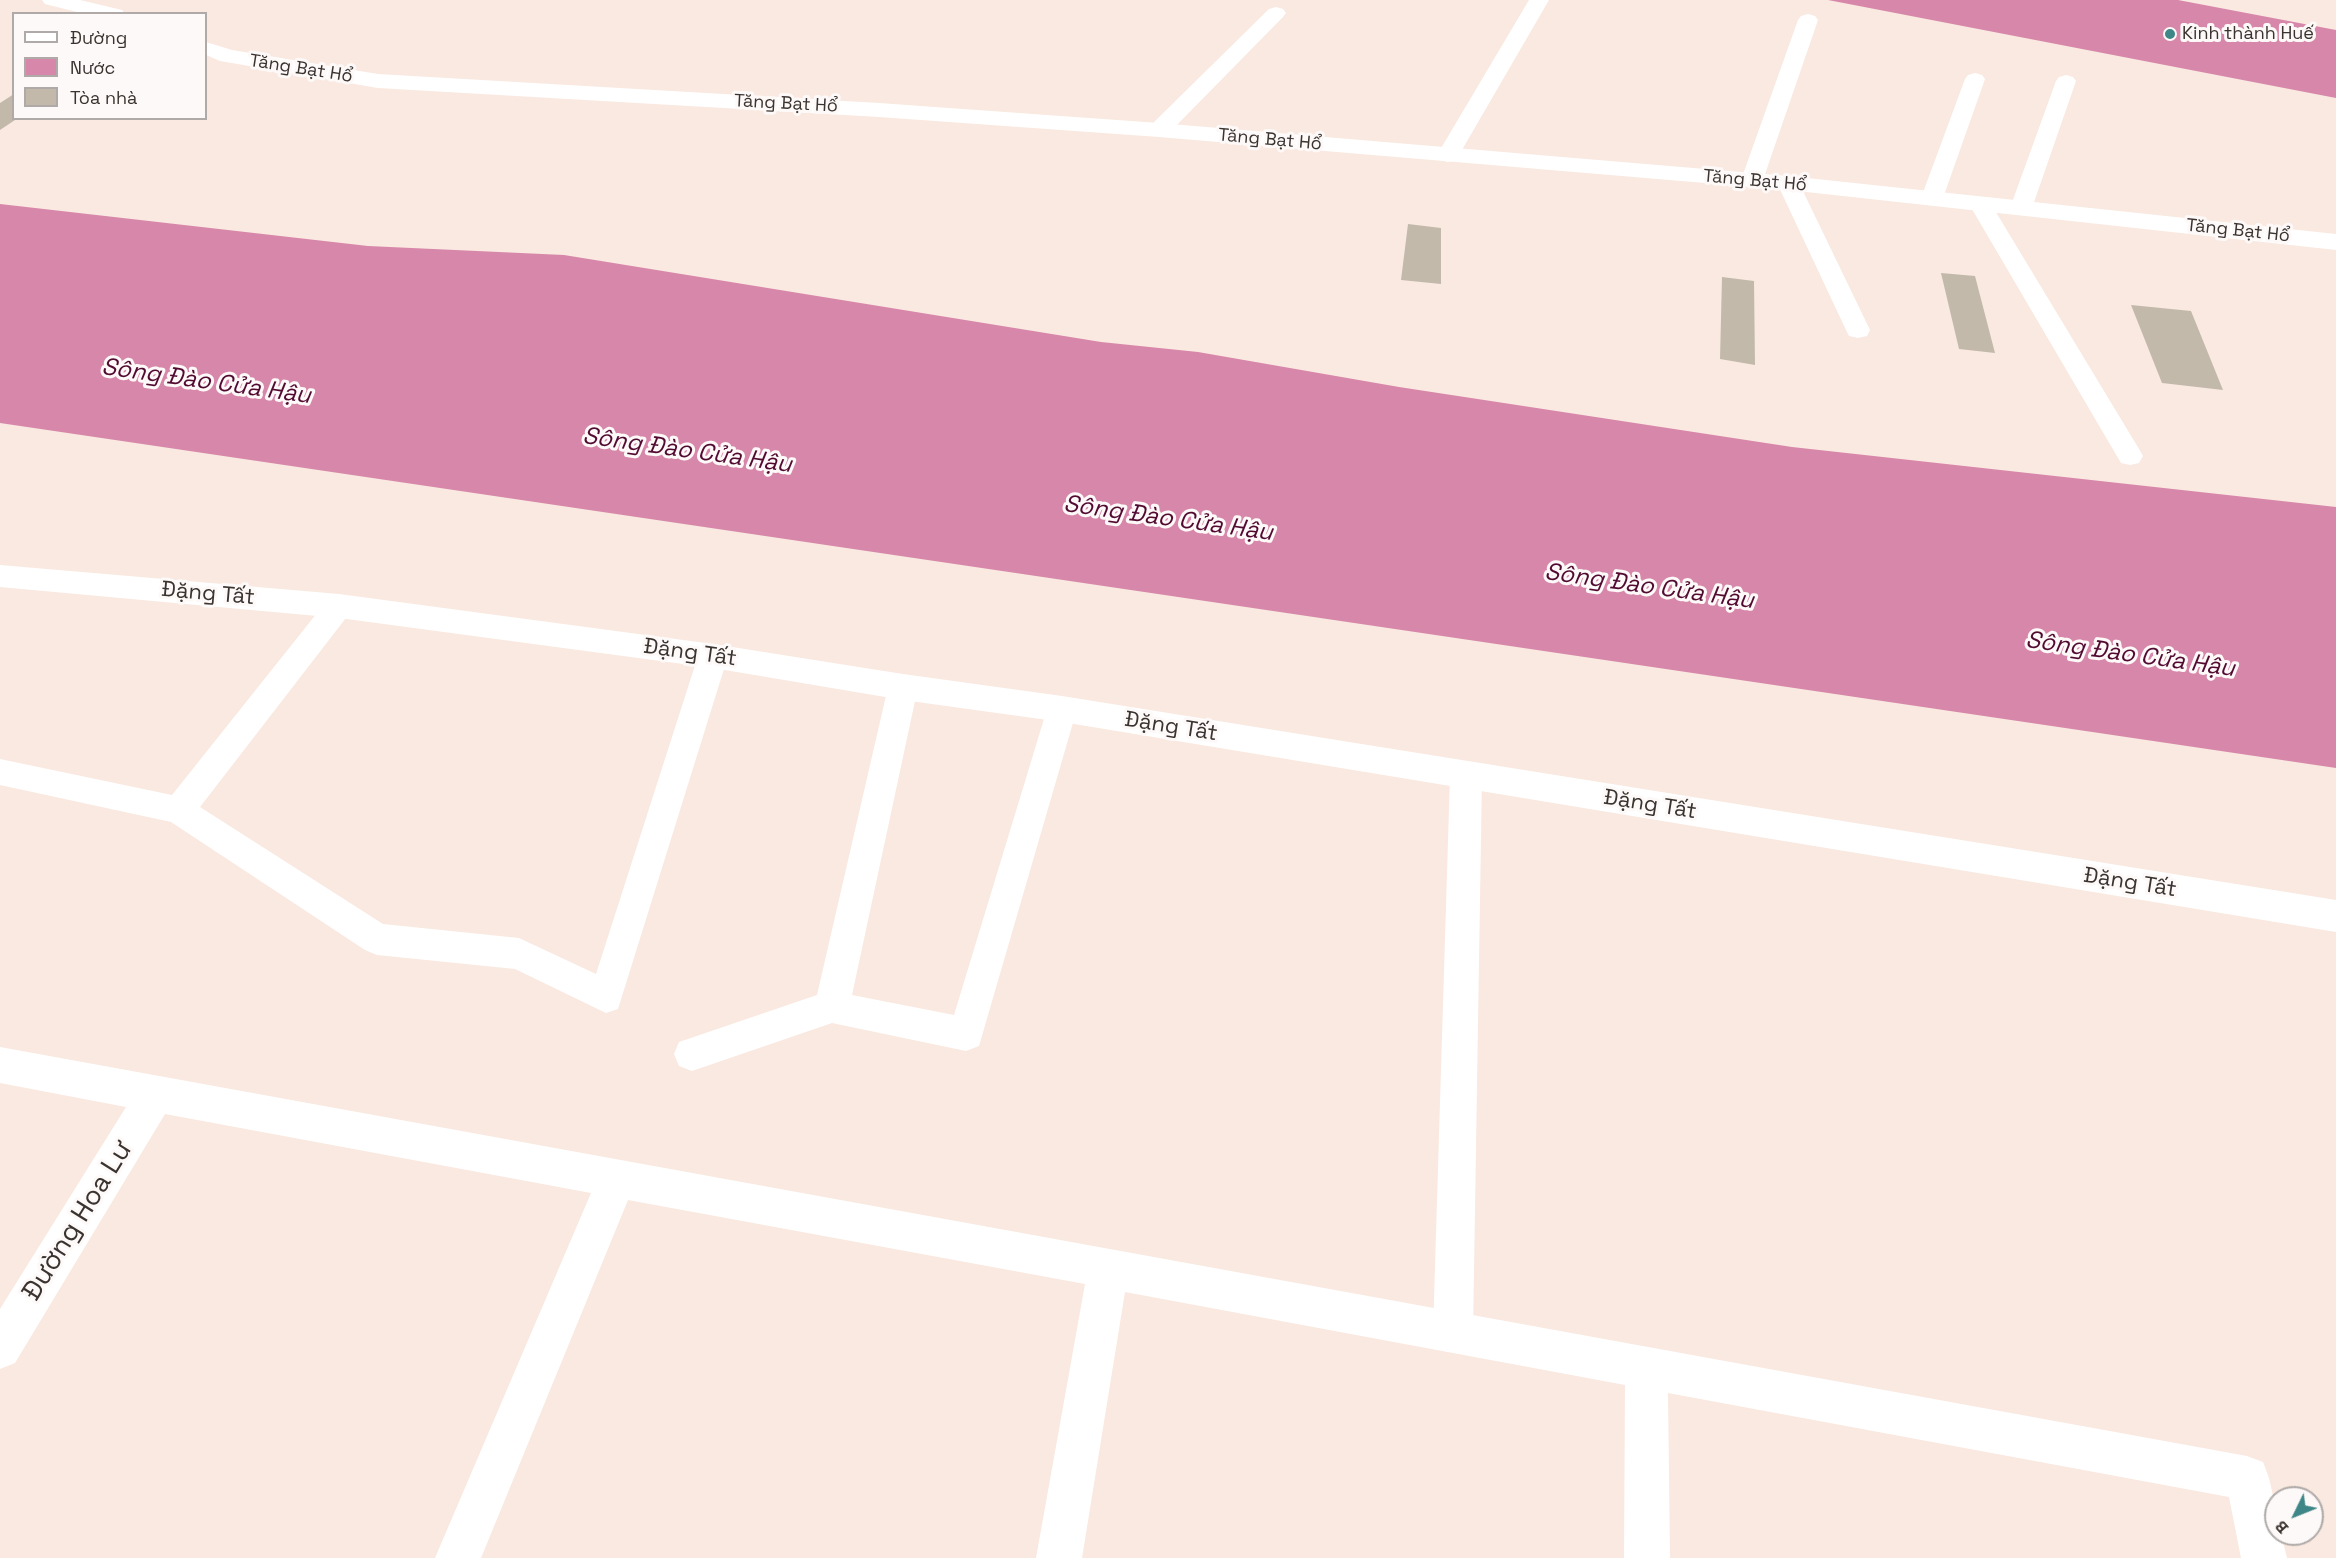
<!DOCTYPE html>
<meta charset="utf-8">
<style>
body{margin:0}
#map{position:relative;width:2336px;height:1558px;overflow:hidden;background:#fae9e0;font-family:"Space Grotesk",sans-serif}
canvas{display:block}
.legend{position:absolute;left:12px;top:12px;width:195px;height:108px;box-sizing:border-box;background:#fdf9f8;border:2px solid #afaaa8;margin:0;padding:8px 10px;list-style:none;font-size:18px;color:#3a3330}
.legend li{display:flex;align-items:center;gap:12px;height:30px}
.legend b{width:30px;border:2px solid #afaaa8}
.north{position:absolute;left:2264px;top:1486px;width:60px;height:60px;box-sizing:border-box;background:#fdf9f8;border:2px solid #afaaa8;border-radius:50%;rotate:227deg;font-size:16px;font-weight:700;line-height:24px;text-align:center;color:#3a3330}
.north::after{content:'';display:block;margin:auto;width:21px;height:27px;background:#3e8687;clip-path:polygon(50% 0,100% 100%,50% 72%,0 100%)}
</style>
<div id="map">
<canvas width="2336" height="1558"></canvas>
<ul class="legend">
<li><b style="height:8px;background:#fff"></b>Đường</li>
<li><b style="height:16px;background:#d787a9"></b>Nước</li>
<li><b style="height:16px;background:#c2b9ab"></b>Tòa nhà</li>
</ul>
<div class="north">B</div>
</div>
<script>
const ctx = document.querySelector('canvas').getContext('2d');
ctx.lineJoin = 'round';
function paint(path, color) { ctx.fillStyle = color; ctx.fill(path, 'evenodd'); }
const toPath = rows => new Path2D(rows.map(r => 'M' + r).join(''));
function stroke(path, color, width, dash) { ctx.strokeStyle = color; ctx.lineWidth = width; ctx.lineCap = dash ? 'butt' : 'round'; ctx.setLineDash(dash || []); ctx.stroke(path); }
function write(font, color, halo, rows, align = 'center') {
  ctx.font = font + ' "Space Grotesk",sans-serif'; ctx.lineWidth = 6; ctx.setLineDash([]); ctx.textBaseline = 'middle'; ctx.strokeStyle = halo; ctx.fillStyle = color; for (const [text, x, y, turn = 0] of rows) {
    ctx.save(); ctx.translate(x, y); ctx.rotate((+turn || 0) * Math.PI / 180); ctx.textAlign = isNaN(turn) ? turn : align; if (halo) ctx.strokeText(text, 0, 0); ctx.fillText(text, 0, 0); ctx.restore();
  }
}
paint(toPath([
 [1828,0,2178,0,2336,30,2336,98],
 [0,204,368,246,564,255,1101,342,1198,352,1399,387,1792,447,2336,507,2336,768,0,423]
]), '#d787a9');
paint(toPath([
 [14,94,14,118,18,118,0,130,0,103],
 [1408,224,1441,228,1441,284,1401,280],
 [1941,273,1975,276,1995,353,1959,349],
 [1722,277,1754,281,1755,365,1720,359],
 [2131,305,2191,311,2223,390,2162,383]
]), '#c2b9ab');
paint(toPath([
 [1529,0,1549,0,1459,155,1456,160,1448,162,1440,160,1437,155,1529,0],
 [1276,7,1283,9,1286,13,1283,17,1167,135,1159,136,1151,135,1148,130,1151,125,1269,9,1276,7],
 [1808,14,1815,16,1818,20,1763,180,1760,185,1752,187,1744,185,1741,180,1798,20,1801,16,1808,14],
 [1975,73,1982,75,1985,79,1943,198,1940,203,1932,205,1924,203,1921,198,1965,79,1968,75,1975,73],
 [2066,75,2073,77,2076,81,2032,208,2029,213,2021,215,2013,213,2010,208,2056,81,2059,77,2066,75],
 [1788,176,1796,178,1799,183,1870,330,1867,336,1858,338,1849,336,1846,330,1777,183,1780,178,1788,176],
 [1980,197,1988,199,1991,204,2139,449,2143,456,2139,463,2130,465,2121,463,1969,204,1972,199,1980,197],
 [339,595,349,598,353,606,349,614,200,807,383,924,519,938,596,974,698,656,703,648,713,644,723,648,728,656,618,1009,606,1013,515,969,377,955,365,950,171,822,0,785,0,759,172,795,329,598,339,595],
 [903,675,914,678,918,687,852,995,954,1015,1047,709,1051,700,1062,697,1073,700,1077,709,979,1046,966,1051,832,1023,692,1071,679,1066,674,1054,679,1042,817,995,888,687,892,678,903,675],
 [1466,762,1477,766,1482,775,1473,1332,1467,1346,1453,1352,1439,1346,1433,1332,1450,775,1455,766,1466,762]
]), '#fff');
paint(toPath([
 [0,1047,2247,1456,2263,1462,2269,1478,2276,1509,2276,1534,2281,1534,2287,1558,2241,1558,2229,1497,1668,1393,1670,1558,1624,1558,1625,1385,1125,1292,1082,1558,1036,1558,1085,1284,628,1200,481,1558,435,1558,591,1193,165,1114,15,1363,0,1369,0,1309,126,1107,0,1083,0,1047]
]), '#fff');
paint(toPath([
 [0,565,339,594,713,644,903,674,1062,696,2336,900,2336,932,1062,722,903,700,713,668,339,618,0,587,0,565]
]), '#fff');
paint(toPath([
 [42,0,80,0,122,10,125,14,85,14,45,4,42,0],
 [206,42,232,50,378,74,879,103,1159,123,1788,176,2336,234,2336,250,1788,190,1159,137,879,117,378,88,220,61,206,55,206,42]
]), '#fff');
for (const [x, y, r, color] of [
 [2170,34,6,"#3e8687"]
]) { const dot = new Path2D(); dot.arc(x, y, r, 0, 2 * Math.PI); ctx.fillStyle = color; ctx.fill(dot); stroke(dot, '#fdf9f8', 2); }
write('18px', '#3a3330', '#fdf9f8', [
 ["Kinh thành Huế",2182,34]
], 'left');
write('18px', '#3a3330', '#fdf9f8', [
 ["Tăng Bạt Hổ",301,69,9],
 ["Tăng Bạt Hổ",786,104,3],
 ["Tăng Bạt Hổ",1270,140,5],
 ["Tăng Bạt Hổ",1755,181,5],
 ["Tăng Bạt Hổ",2238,231,6]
]);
write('22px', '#3a3330', '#fdf9f8', [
 ["Đặng Tất",208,594,5],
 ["Đặng Tất",690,653,8],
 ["Đặng Tất",1171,727,9],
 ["Đặng Tất",1650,805,9],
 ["Đặng Tất",2130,883,9]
]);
write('italic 24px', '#520a31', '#fdf9f8', [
 ["Sông Đào Cửa Hậu",206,382,8],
 ["Sông Đào Cửa Hậu",687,451,8],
 ["Sông Đào Cửa Hậu",1168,519,8],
 ["Sông Đào Cửa Hậu",1649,587,8],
 ["Sông Đào Cửa Hậu",2130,655,8]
]);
write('27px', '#3a3330', '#fdf9f8', [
 ["Đường Hoa Lư",78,1221,-58]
]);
</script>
